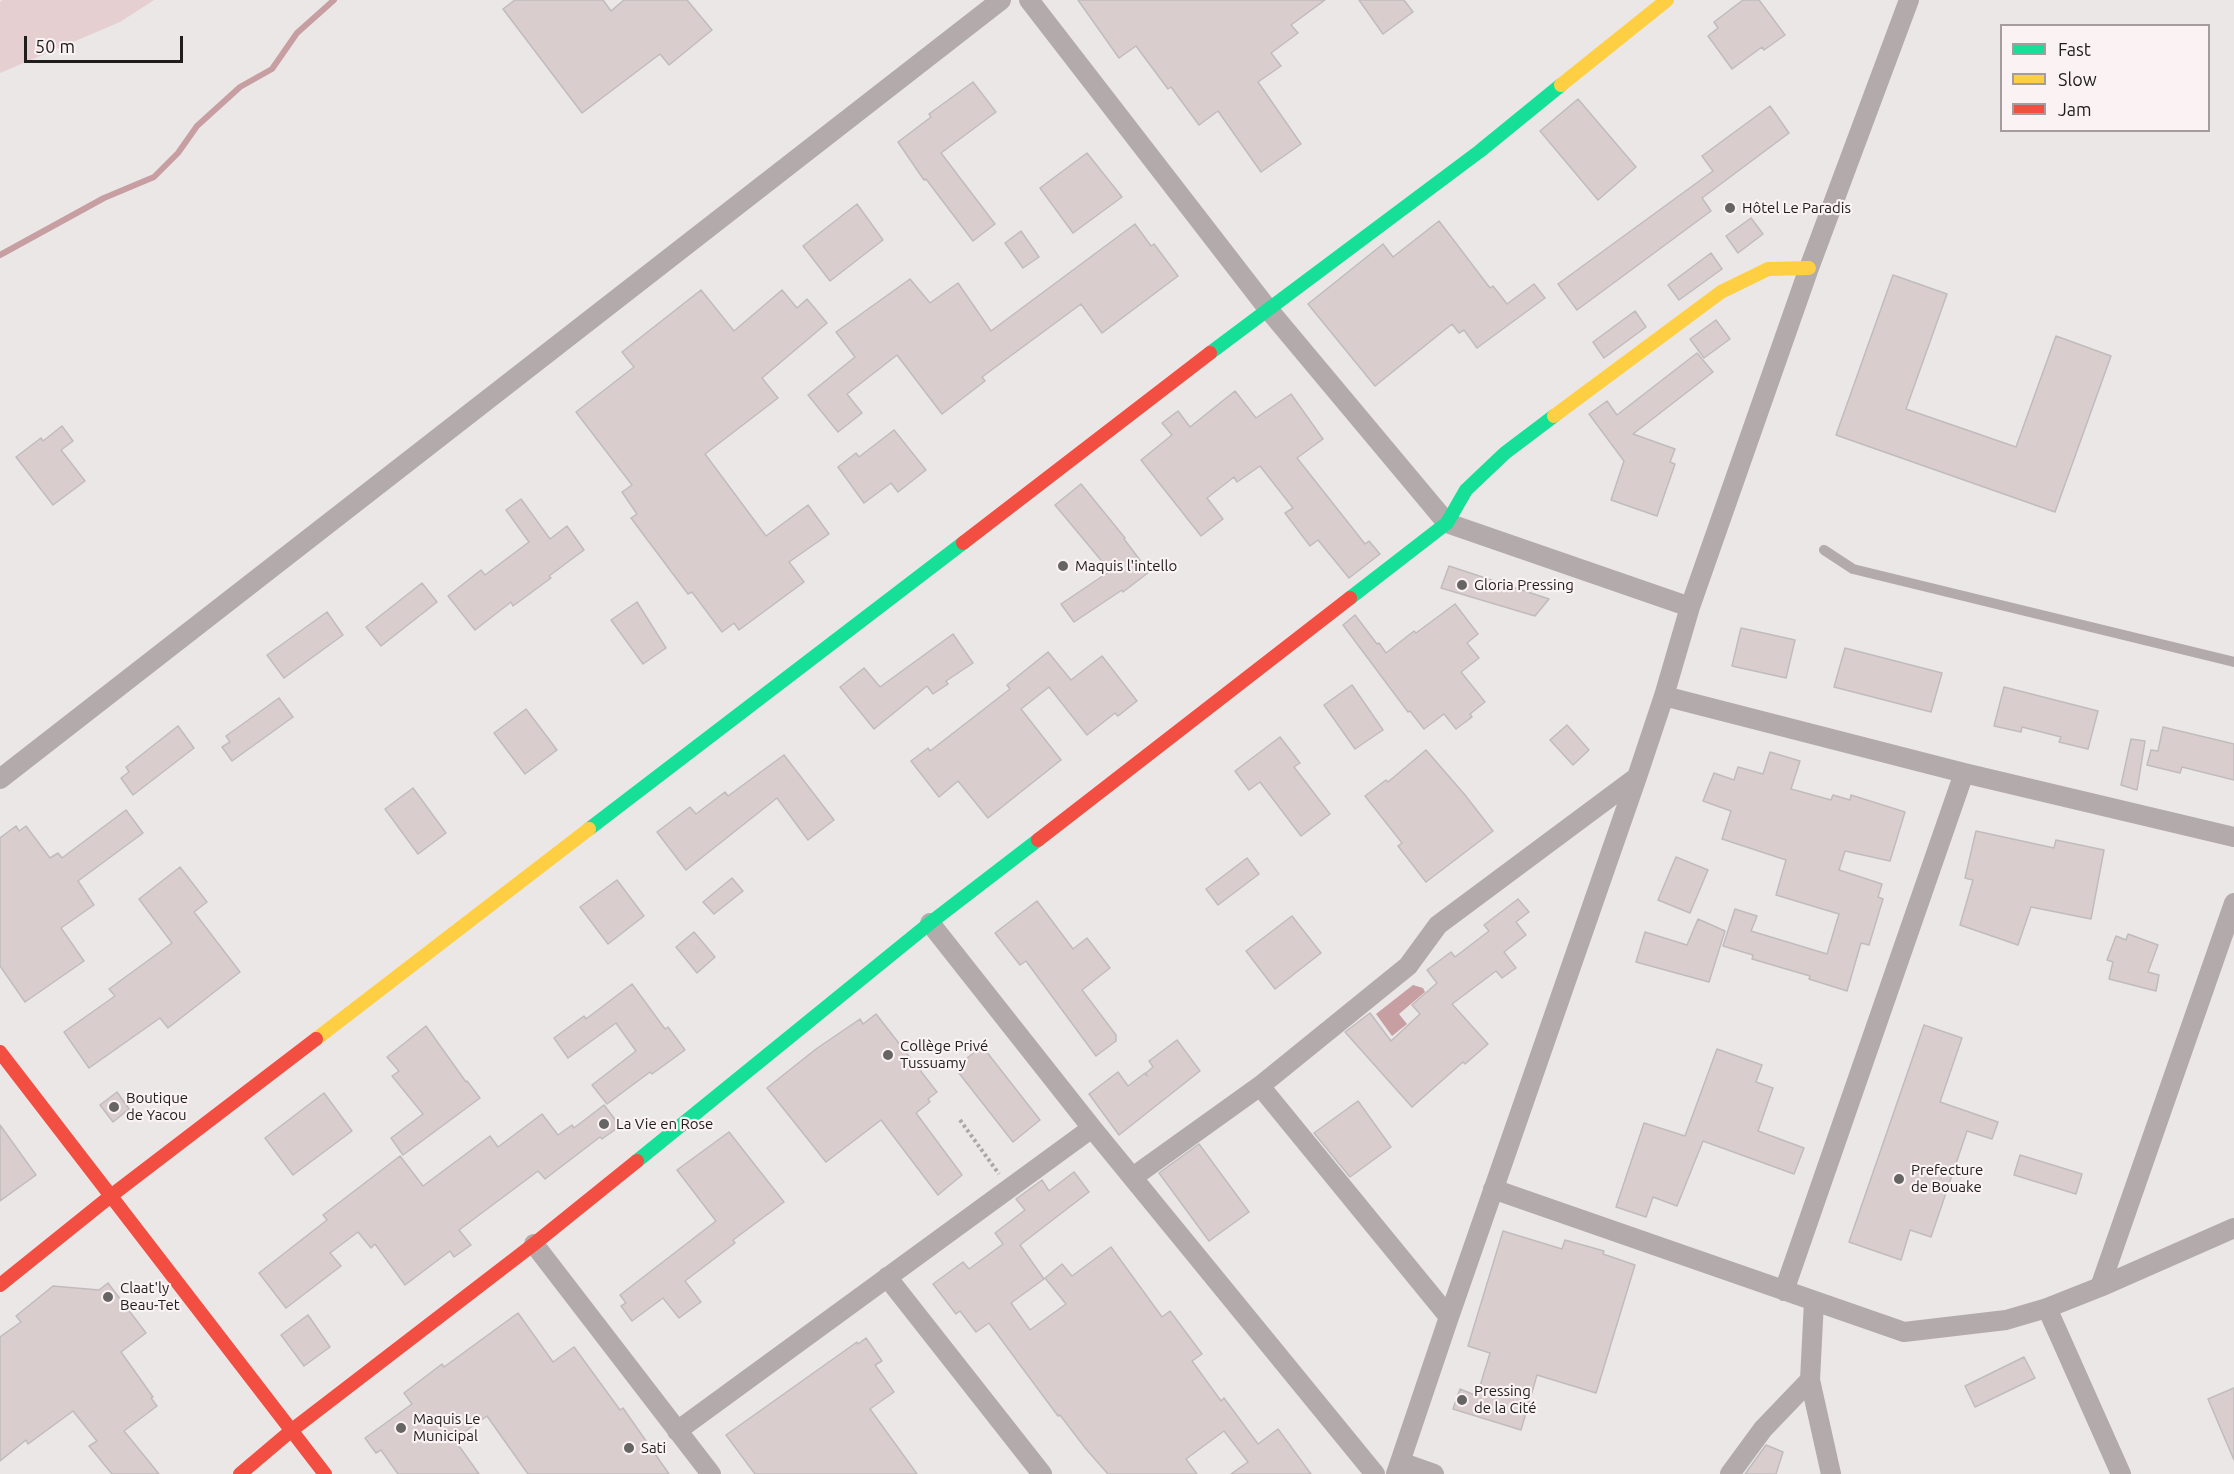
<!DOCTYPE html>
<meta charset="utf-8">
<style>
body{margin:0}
#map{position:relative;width:2234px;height:1474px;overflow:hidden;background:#ebe7e7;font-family:Ubuntu,sans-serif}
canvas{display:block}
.legend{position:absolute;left:2000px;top:24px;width:210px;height:108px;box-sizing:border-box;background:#faf2f3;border:2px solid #a39d9d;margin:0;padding:8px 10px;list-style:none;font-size:18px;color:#201d1d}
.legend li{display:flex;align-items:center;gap:12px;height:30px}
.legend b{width:30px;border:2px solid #a39d9d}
.scale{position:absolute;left:24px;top:36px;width:159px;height:27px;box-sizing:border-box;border:3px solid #201d1d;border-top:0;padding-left:8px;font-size:18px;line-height:21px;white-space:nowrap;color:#201d1d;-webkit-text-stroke:4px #faf2f3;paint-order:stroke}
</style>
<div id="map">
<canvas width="2234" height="1474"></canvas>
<ul class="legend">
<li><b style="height:8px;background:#16e098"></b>Fast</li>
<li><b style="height:8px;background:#ffcf43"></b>Slow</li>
<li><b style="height:8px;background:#f24e42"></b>Jam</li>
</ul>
<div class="scale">50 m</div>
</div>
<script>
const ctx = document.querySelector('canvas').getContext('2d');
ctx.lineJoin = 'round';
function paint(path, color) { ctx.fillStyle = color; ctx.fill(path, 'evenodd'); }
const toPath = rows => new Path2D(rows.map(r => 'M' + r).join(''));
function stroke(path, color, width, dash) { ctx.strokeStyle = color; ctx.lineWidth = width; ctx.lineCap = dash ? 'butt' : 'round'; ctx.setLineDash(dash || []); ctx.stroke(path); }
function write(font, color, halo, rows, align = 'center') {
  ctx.font = font + ' Ubuntu,sans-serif'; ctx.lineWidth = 4.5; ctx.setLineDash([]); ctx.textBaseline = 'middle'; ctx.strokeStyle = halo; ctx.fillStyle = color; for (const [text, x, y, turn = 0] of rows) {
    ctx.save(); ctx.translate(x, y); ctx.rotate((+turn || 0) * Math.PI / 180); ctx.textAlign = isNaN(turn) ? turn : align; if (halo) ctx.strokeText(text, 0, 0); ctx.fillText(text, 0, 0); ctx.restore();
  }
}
paint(toPath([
 [2,0,154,0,120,22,0,73,0,2]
]), '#e6cfd0');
paint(toPath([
 [1413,985,1423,988,1425,992,1399,1014,1407,1024,1392,1036,1376,1014]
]), '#c79ea2');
stroke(toPath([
 [0,255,104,198,154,177,178,153,197,126,240,87,272,69,297,33,334,0]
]), '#c79ea2', 6);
const building = toPath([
 [515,0,603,0,611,11,624,0,687,0,712,30,669,65,660,54,582,113,503,9,515,0],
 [1078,0,1325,0,1291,25,1298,33,1271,53,1281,66,1258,82,1301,144,1261,172,1218,111,1199,125,1171,87,1168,89,1136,46,1119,58,1078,0],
 [1359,0,1404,0,1413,12,1383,34,1359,0],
 [1743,0,1759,0,1785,35,1764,50,1762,47,1732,69,1708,36,1718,28,1714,22,1743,0],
 [973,82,996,112,941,153,995,224,973,241,926,179,924,180,898,142,931,117,929,114,973,82],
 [1578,99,1636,167,1598,200,1540,131,1578,99],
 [1770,106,1789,133,1702,198,1711,211,1577,310,1558,284,1713,171,1702,156,1770,106],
 [1087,153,1122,197,1073,233,1040,188,1087,153],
 [857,204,883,240,830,281,803,246,857,204],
 [1751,218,1763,234,1738,253,1726,236,1751,218],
 [1439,221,1490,288,1493,286,1507,304,1534,284,1545,298,1477,348,1464,330,1459,333,1452,324,1375,386,1308,304,1383,244,1393,257,1439,221],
 [1135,224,1151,246,1154,244,1178,276,1102,333,1081,304,982,377,985,381,942,414,897,355,847,394,862,413,838,432,808,395,855,357,836,332,910,279,930,303,958,283,991,331,1135,224],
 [1021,231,1039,257,1023,268,1005,243,1021,231],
 [1711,253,1722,269,1679,300,1668,285,1711,253],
 [1893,275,1947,294,1906,409,2016,447,2056,336,2111,356,2055,512,1836,435,1893,275],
 [701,290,734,331,782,290,797,308,807,299,827,323,762,378,778,398,705,454,766,536,808,505,829,534,789,562,804,582,739,630,734,623,722,632,692,592,688,594,631,518,637,514,622,492,632,485,576,412,634,367,622,352,701,290],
 [1635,311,1646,327,1604,358,1593,342,1635,311],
 [1716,320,1730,339,1704,358,1690,339,1716,320],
 [1697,353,1713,372,1633,434,1675,449,1670,462,1675,464,1657,516,1611,500,1624,461,1589,414,1607,401,1617,415,1697,353],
 [1235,391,1256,418,1291,394,1323,439,1297,458,1365,544,1369,541,1380,554,1349,578,1318,540,1310,546,1285,513,1293,508,1260,466,1237,482,1234,477,1207,498,1223,519,1201,536,1141,460,1172,435,1162,423,1178,411,1190,427,1235,391],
 [62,426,73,441,61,450,85,481,53,505,16,457,41,438,43,441,62,426],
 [894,430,926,470,898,492,891,483,864,503,838,467,856,453,859,457,894,430],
 [1081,484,1125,538,1124,539,1149,572,1123,592,1122,590,1074,622,1061,604,1110,571,1055,505,1081,484],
 [521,499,550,539,567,526,584,550,549,576,551,578,513,606,511,602,475,630,448,596,481,570,485,575,529,542,506,510,521,499],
 [1449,566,1549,599,1535,616,1441,588,1449,566],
 [422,583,437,602,381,646,366,627,422,583],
 [637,602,666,648,643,664,611,620,637,602],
 [1455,604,1478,634,1467,643,1479,658,1461,672,1485,702,1470,714,1472,717,1456,729,1444,714,1424,729,1410,711,1408,712,1343,625,1355,615,1377,644,1379,643,1386,653,1414,631,1416,633,1455,604],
 [327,612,343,635,284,678,267,655,327,612],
 [1741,628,1795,640,1786,678,1732,666,1741,628],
 [953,634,973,663,946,681,948,684,933,694,927,686,874,729,840,687,864,668,880,687,953,634],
 [1845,648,1942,673,1931,712,1834,687,1845,648],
 [1048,652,1071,680,1102,656,1137,701,1118,716,1115,713,1087,735,1049,687,1021,709,1061,760,988,818,958,781,939,797,911,761,928,748,930,751,1010,689,1007,685,1048,652],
 [1352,685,1383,730,1355,749,1324,705,1352,685],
 [2004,687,2098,711,2088,749,2059,742,2061,737,2022,727,2021,732,1994,726,2004,687],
 [279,698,293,717,232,761,222,747,230,742,226,736,279,698],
 [526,709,557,750,525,774,494,733,526,709],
 [1567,725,1589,750,1573,765,1550,740,1567,725],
 [178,726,194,748,133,795,121,778,129,772,126,767,178,726],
 [2163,727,2234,744,2234,780,2182,767,2180,773,2147,765,2151,750,2158,751,2163,727],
 [1280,737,1300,763,1294,767,1330,814,1301,836,1260,782,1249,790,1235,771,1280,737],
 [2131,739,2145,741,2137,790,2121,785,2131,739],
 [1426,750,1465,795,1493,831,1426,882,1398,846,1402,843,1365,796,1386,780,1388,782,1426,750],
 [1770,752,1800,761,1791,789,1831,800,1833,795,1850,800,1851,795,1905,812,1890,861,1845,851,1839,870,1882,884,1878,897,1883,899,1869,945,1861,943,1847,991,1809,979,1810,976,1752,959,1753,955,1723,946,1735,909,1757,916,1751,931,1827,954,1839,914,1776,895,1786,860,1722,839,1731,811,1703,801,1714,773,1734,780,1738,767,1763,774,1770,752],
 [784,755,834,820,808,840,777,798,686,870,657,832,690,807,696,814,725,792,728,796,784,755],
 [413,788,446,833,418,854,385,809,413,788],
 [126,810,143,833,78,881,94,905,61,928,84,961,25,1002,0,966,0,838,16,826,19,831,26,826,50,858,58,853,62,858,126,810],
 [1976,831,2054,848,2056,840,2104,850,2091,919,2031,907,2018,945,1960,925,1973,880,1965,878,1976,831],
 [1676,857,1708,870,1690,913,1658,900,1676,857],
 [1247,858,1259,874,1218,905,1206,889,1247,858],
 [180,867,207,902,194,912,240,972,168,1028,160,1018,89,1068,64,1032,115,996,109,989,172,943,139,899,180,867],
 [732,878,743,891,714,914,703,902,732,878],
 [617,880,644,916,608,944,580,907,617,880],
 [1518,899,1529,912,1516,922,1526,935,1504,952,1516,968,1502,978,1496,971,1452,1004,1488,1044,1465,1064,1463,1062,1412,1107,1345,1032,1370,1013,1391,1041,1420,1014,1412,1005,1437,983,1427,970,1451,952,1455,957,1489,931,1484,925,1518,899],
 [1037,901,1073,949,1087,938,1110,968,1082,990,1116,1035,1116,1041,1096,1056,1026,961,1020,965,995,933,1037,901],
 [1292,916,1321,953,1275,989,1246,951,1292,916],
 [1698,919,1725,931,1709,982,1636,962,1645,932,1687,945,1698,919],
 [694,932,715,957,697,973,676,947,694,932],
 [2128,934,2158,945,2148,972,2159,975,2156,991,2109,979,2113,962,2107,960,2116,936,2126,940,2128,934],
 [632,984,665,1029,668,1027,685,1050,652,1074,650,1072,607,1104,592,1085,636,1051,616,1023,568,1058,554,1038,584,1016,586,1019,632,984],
 [876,1014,937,1092,928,1099,930,1102,916,1113,962,1175,938,1195,881,1120,826,1162,767,1088,816,1049,860,1019,863,1024,876,1014],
 [1924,1025,1962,1038,1940,1102,1998,1122,1992,1139,1967,1131,1931,1237,1910,1230,1901,1260,1849,1242,1924,1025],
 [426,1026,466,1082,467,1081,480,1098,403,1155,391,1138,423,1114,392,1076,399,1071,387,1057,426,1026],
 [1177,1040,1200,1071,1119,1135,1089,1094,1118,1072,1128,1086,1145,1073,1147,1076,1146,1073,1153,1067,1149,1061,1177,1040],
 [982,1046,1040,1120,1013,1142,955,1068,982,1046],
 [1717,1049,1762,1065,1756,1082,1773,1088,1758,1131,1804,1148,1794,1174,1703,1141,1677,1206,1653,1197,1646,1217,1616,1207,1644,1123,1685,1136,1717,1049],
 [117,1092,129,1109,113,1122,100,1105,117,1092],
 [324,1093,352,1131,293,1175,265,1138,324,1093],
 [1358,1101,1391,1147,1350,1177,1314,1133,1358,1101],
 [604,1105,620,1126,602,1139,600,1137,545,1179,538,1171,459,1230,471,1245,454,1257,450,1251,405,1285,375,1244,371,1248,358,1232,330,1253,341,1266,286,1308,259,1273,327,1220,323,1215,400,1156,423,1186,490,1136,498,1147,542,1114,558,1135,572,1125,574,1128,604,1105],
 [0,1125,36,1175,0,1201,0,1125],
 [729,1132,784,1202,733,1240,735,1243,685,1281,701,1302,679,1318,663,1298,632,1321,621,1306,626,1303,620,1295,716,1221,677,1170,729,1132],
 [1199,1144,1249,1212,1209,1241,1159,1173,1199,1144],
 [2020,1155,2082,1174,2076,1194,2014,1175,2020,1155],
 [1074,1172,1089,1192,1020,1245,1044,1279,1011,1303,1030,1330,1066,1304,1045,1278,1062,1264,1072,1276,1111,1247,1162,1317,1170,1311,1202,1354,1192,1361,1221,1401,1224,1398,1258,1444,1278,1429,1311,1474,1231,1474,1248,1462,1224,1431,1186,1459,1197,1474,1108,1474,1086,1449,1060,1415,1058,1416,989,1323,976,1332,960,1311,956,1314,933,1284,963,1262,969,1269,1003,1244,995,1233,1025,1210,1016,1199,1042,1180,1049,1191,1074,1172],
 [1503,1231,1562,1249,1565,1240,1604,1251,1603,1254,1635,1265,1596,1393,1537,1375,1521,1430,1453,1409,1460,1389,1477,1396,1490,1353,1468,1346,1503,1231],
 [108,1283,146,1333,121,1352,153,1397,151,1398,157,1406,124,1431,159,1474,112,1474,89,1446,97,1441,73,1411,28,1444,26,1440,0,1461,0,1337,21,1322,16,1316,53,1286,99,1290,108,1283],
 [518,1313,553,1362,574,1347,620,1410,623,1408,669,1474,528,1474,487,1416,454,1439,479,1474,398,1474,381,1450,376,1453,365,1438,412,1404,404,1393,442,1364,444,1367,518,1313],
 [308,1315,330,1347,304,1366,281,1335,308,1315],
 [866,1338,882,1361,875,1365,894,1392,870,1409,917,1474,755,1474,726,1435,857,1342,858,1344,866,1338],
 [2024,1357,2035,1378,1975,1407,1965,1386,2024,1357],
 [2234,1388,2234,1460,2208,1399,2234,1388],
 [1766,1445,1783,1452,1776,1474,1745,1474,1766,1445]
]);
paint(building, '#dacdce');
stroke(building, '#c0bcbd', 1.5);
stroke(toPath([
 [960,1120,999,1174]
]), '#aca6a6', 4, [3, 3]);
stroke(toPath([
 [1824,550,1853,569,2234,662]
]), '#b2aaab', 10);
stroke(toPath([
 [1029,0,1268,309,1447,523,1690,607],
 [1664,696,1964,773,2234,837],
 [0,779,1001,0],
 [930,923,1092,1128,1375,1474],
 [1260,1086,1449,1317],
 [1133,1177,1260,1086,1408,966,1438,925,1637,777],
 [1493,1189,1904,1332,2006,1320,2047,1308,2100,1287,2234,1228],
 [534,1244,711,1474],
 [887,1277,1042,1474],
 [2100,1287,2234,903],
 [1784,1291,1964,773],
 [1814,1301,1810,1380,1831,1474],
 [2047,1308,2121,1474],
 [677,1431,1092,1128],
 [1400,1462,1434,1474],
 [1396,1474,1449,1317,1637,777,1664,696,1690,607,1809,268,1909,0],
 [1730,1474,1763,1429,1810,1380]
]), '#b2aaab', 20);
stroke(toPath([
 [1210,353,1480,151,1561,85],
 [1350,598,1447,523,1466,490,1505,453,1554,416],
 [589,829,963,543],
 [637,1161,930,923,1038,840]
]), '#16e098', 14);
stroke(toPath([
 [1561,85,1667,0],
 [1554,416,1721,292,1768,269,1809,268],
 [316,1039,589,829]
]), '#ffcf43', 14);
stroke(toPath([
 [963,543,1210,353],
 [1038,840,1350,598],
 [0,1052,325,1474],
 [0,1285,112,1195,316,1039],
 [240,1474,292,1430,534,1244,637,1161]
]), '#f24e42', 14);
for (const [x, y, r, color] of [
 [1730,208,6,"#676464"],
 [1063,566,6,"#676464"],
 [1462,585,6,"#676464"],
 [888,1055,6,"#676464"],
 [114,1107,6,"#676464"],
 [604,1124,6,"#676464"],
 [1899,1179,6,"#676464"],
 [108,1297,6,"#676464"],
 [1462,1400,6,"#676464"],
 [401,1428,6,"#676464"],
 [629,1448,6,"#676464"]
]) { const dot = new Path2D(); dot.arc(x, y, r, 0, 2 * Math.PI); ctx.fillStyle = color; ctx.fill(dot); stroke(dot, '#faf2f3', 2); }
write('15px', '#201d1d', '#faf2f3', [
 ["Hôtel Le Paradis",1742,208],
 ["Maquis l'intello",1075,566],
 ["Gloria Pressing",1474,585],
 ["Collège Privé",900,1046],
 ["Tussuamy",900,1063],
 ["Boutique",126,1098],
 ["de Yacou",126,1115],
 ["La Vie en Rose",616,1124],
 ["Prefecture",1911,1170],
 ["de Bouake",1911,1187],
 ["Claat'ly",120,1288],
 ["Beau-Tet",120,1305],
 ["Pressing",1474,1391],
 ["de la Cité",1474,1408],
 ["Maquis Le",413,1419],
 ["Municipal",413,1436],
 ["Sati",641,1448]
], 'left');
</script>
